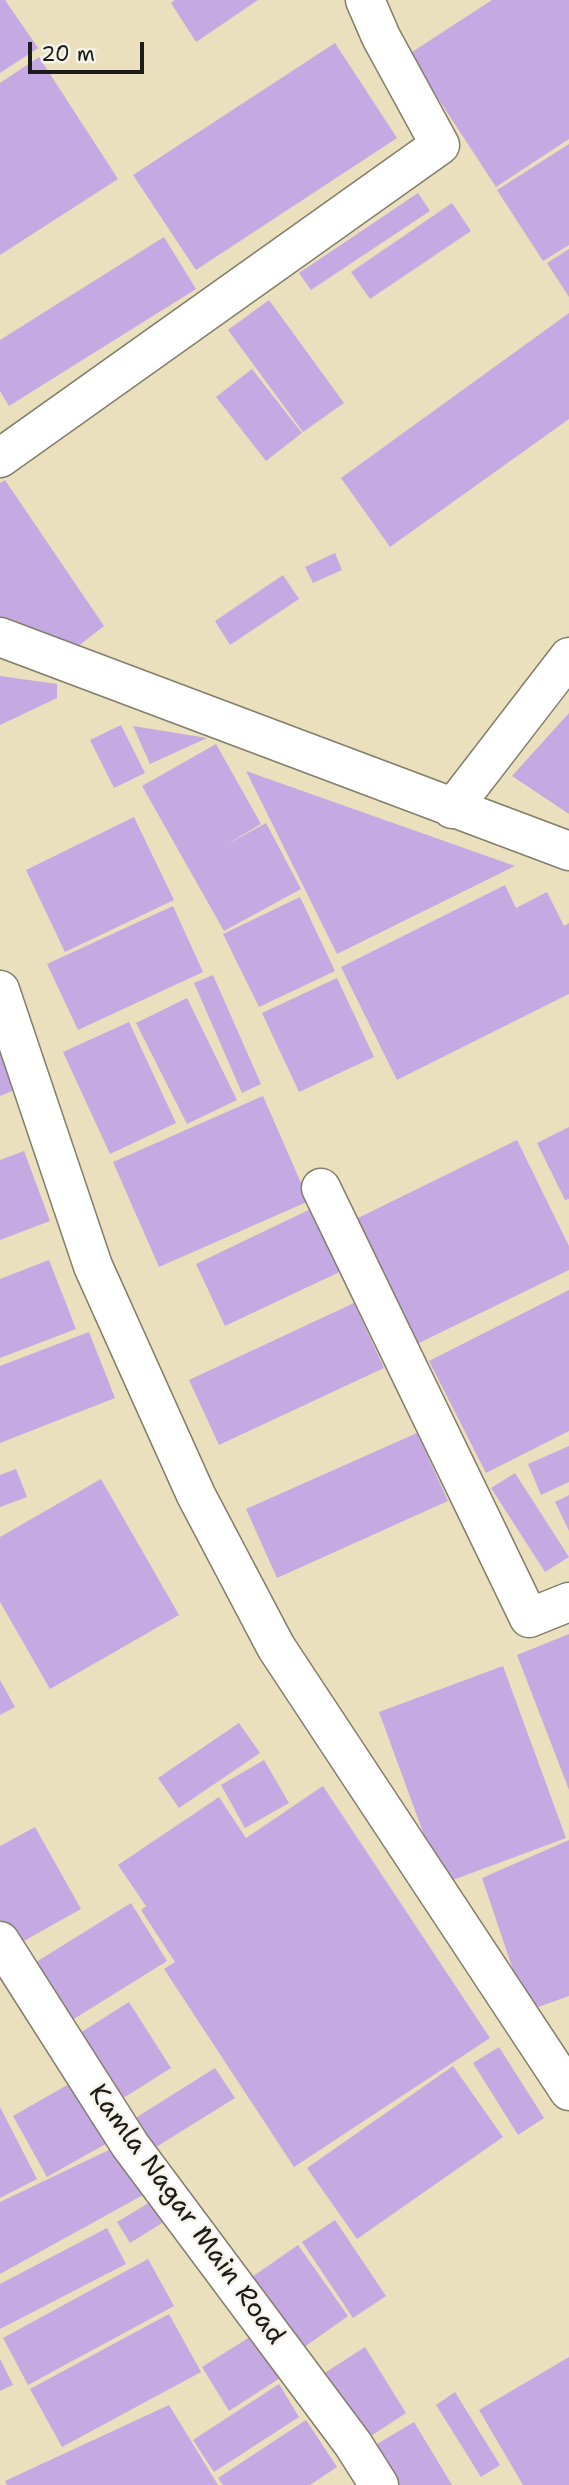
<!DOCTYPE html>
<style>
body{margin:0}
#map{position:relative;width:569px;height:2485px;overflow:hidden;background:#eae0bd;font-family:"Shantell Sans",sans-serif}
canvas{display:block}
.scale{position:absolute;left:28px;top:42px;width:116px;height:32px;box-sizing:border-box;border:4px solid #1c1c1c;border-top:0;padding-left:9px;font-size:21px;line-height:24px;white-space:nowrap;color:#1c1c1c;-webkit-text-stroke:5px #f7f3e8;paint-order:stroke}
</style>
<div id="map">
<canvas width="569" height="2485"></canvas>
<div class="scale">20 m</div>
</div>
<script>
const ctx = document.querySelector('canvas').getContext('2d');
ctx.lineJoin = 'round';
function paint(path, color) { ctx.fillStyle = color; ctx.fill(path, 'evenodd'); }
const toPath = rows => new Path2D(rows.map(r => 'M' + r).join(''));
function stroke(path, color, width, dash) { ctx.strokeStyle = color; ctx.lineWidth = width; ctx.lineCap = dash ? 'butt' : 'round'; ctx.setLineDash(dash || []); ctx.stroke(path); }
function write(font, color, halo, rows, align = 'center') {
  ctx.font = font + ' "Shantell Sans",sans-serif'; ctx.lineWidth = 5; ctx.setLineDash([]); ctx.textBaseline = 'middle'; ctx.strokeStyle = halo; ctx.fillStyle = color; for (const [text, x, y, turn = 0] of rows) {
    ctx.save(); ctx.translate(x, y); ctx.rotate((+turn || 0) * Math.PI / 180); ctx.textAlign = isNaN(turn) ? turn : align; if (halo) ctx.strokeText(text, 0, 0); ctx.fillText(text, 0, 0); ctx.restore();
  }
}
paint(toPath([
 [0,0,5,0,38,48,0,73],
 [175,0,258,0,196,42,171,3],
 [492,0,569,0,569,139,496,187,409,54],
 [335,43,397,138,196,270,133,175],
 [39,57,118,179,0,255,0,83],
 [569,144,569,245,543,261,497,190],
 [418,193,430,211,311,290,299,273],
 [452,203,471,231,370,299,351,272],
 [164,237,196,289,9,406,0,391,0,340],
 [569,249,569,297,547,263],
 [269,300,344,403,303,432,228,330],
 [569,313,569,419,390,547,341,478],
 [252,369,302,433,266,461,216,397],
 [5,480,104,626,77,647,0,621,0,483],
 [335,553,342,570,313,583,305,567],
 [283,575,299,599,230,645,215,621],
 [0,676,57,684,57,698,0,725],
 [569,713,569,814,512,776],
 [121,725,145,773,114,788,90,740],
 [133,726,207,738,150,764],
 [216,744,261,824,224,846,266,823,301,889,224,931,142,786],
 [246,771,515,866,337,954],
 [134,817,174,900,65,952,26,870],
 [505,885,516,908,547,892,564,926,569,923,569,994,397,1080,341,967],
 [300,897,335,971,259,1007,223,934],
 [173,906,203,972,78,1030,47,964],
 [213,975,261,1084,242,1093,194,983],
 [337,978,374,1057,299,1092,262,1013],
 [187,998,237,1100,187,1124,136,1023],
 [129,1022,176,1123,110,1154,63,1052],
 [0,1032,22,1087,0,1096],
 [263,1096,309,1201,159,1267,113,1162],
 [569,1127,569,1199,565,1200,537,1143],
 [517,1140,569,1246,569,1270,417,1344,356,1219],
 [24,1151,50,1221,0,1240,0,1160],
 [319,1205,348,1268,225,1326,196,1264],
 [49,1260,76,1329,0,1358,0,1279],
 [569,1290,569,1431,486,1473,429,1361],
 [354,1303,384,1368,219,1445,189,1380],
 [89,1332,115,1398,0,1443,0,1366],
 [417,1433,448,1501,277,1578,246,1509],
 [569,1446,569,1482,541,1495,528,1464],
 [16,1469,27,1497,0,1507,0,1475],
 [515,1473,569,1557,545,1572,491,1488],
 [101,1479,179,1615,50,1689,0,1602,0,1537],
 [569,1495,569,1531,555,1502],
 [569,1634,569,1790,517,1655],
 [503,1666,566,1838,442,1884,379,1712],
 [0,1680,15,1707,0,1715],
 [239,1723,260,1753,179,1808,158,1778],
 [264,1760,289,1803,245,1828,221,1785],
 [323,1786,490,2038,294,2167,164,1969,175,1962,141,1910,146,1906,118,1865,219,1797,246,1838],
 [35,1827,81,1909,15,1946,0,1919,0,1846],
 [569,1840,569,1996,527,2011,482,1878],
 [131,1903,167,1961,69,2022,33,1964],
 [129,2002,171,2068,114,2104,72,2038],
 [499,2047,544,2118,518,2135,473,2063],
 [453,2066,503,2137,357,2239,307,2168],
 [215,2068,235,2098,153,2149,134,2119],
 [76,2080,111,2141,47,2177,13,2116],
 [0,2107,37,2179,0,2198],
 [113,2148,143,2195,0,2274,0,2202],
 [157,2198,170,2218,130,2243,117,2222],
 [335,2220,386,2296,353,2318,302,2242],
 [107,2228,126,2264,0,2329,0,2284],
 [298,2245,348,2316,303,2348,252,2277],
 [148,2259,174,2306,28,2385,3,2338],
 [169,2314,201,2372,62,2447,30,2389],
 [253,2335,280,2378,229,2411,202,2367],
 [365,2347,406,2413,365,2440,323,2374],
 [569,2357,569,2485,523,2485,479,2410],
 [0,2359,13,2385,0,2391],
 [279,2384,299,2417,214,2472,193,2440],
 [455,2392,500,2465,481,2477,436,2405],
 [169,2405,218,2485,7,2485,5,2481],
 [306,2420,337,2467,310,2485,223,2485,218,2478],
 [414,2422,452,2485,388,2485,367,2450]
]), '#c5a9e3');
const minor = toPath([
 [0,458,440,145,381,37,365,0],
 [0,637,569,851],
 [452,809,569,657],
 [0,990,93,1266,196,1495,276,1647,569,2091],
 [321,1188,529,1618,569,1602],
 [0,1941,130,2145,353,2444,379,2485]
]);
stroke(minor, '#837e6c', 41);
stroke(minor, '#fff', 38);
write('26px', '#1c1c1c', '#f7f3e8', [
 ["Kamla Nagar Main Road",186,2215,54]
]);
</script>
